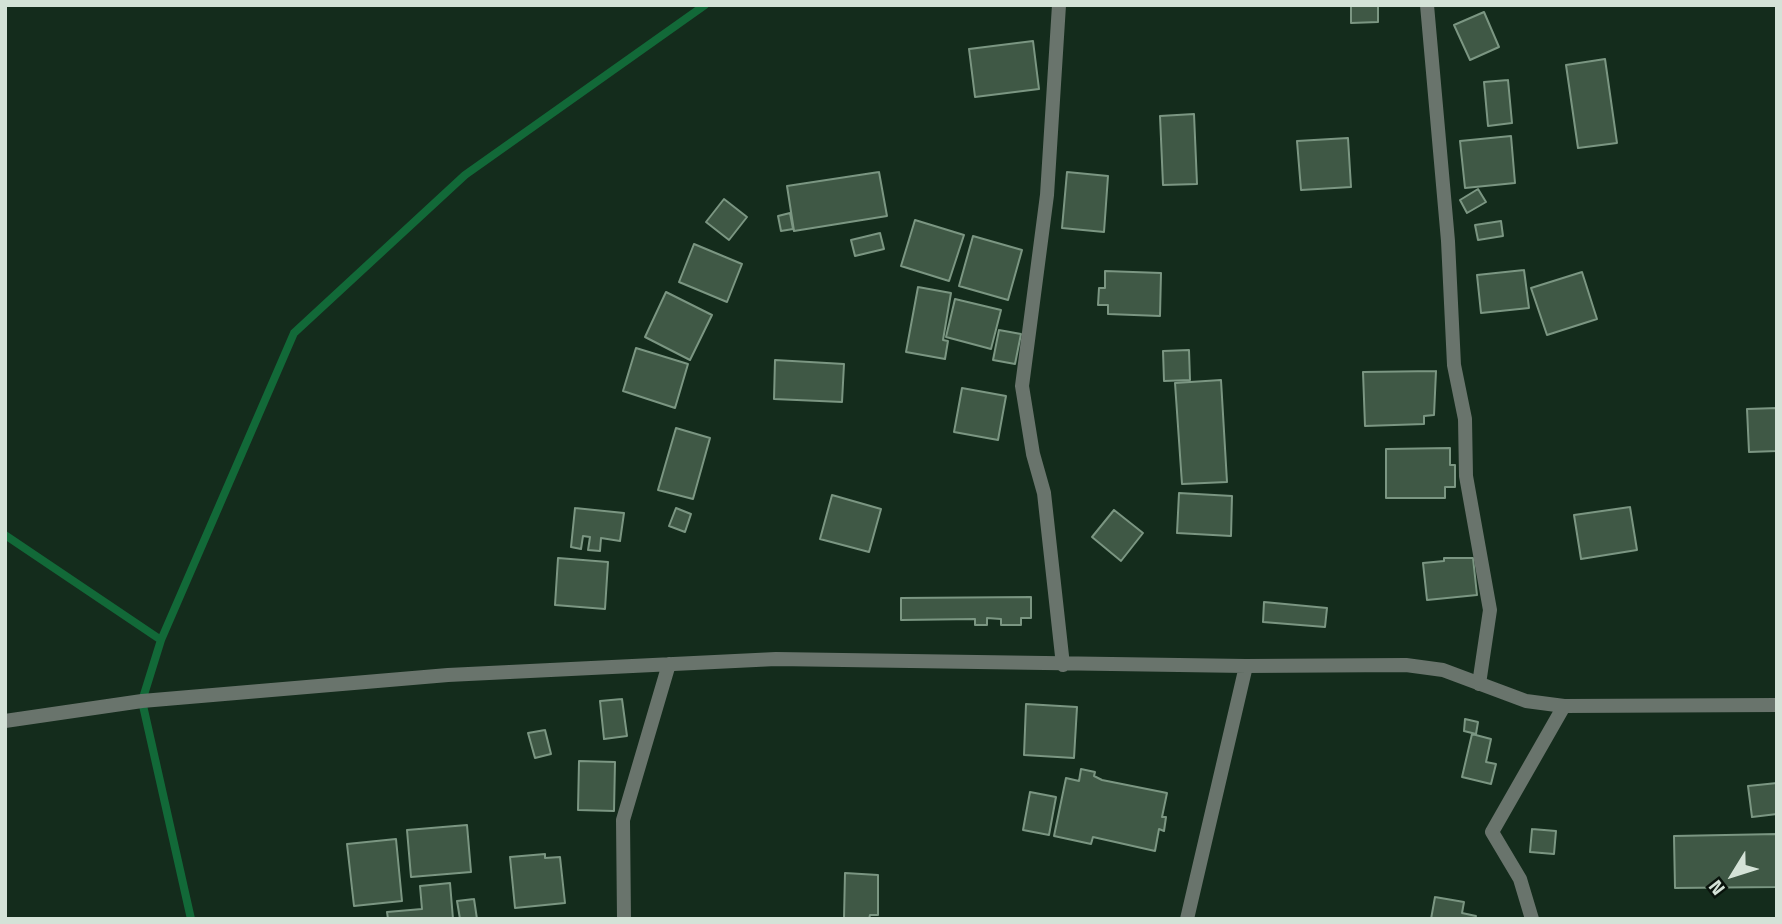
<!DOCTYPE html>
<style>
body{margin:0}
#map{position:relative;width:1782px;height:924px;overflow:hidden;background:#142c1c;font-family:"Titillium Web",sans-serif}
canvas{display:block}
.frame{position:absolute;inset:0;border:7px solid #d4e2d7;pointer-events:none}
.north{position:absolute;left:1698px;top:840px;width:70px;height:70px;-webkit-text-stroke:5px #08120b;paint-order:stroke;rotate:232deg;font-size:19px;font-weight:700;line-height:28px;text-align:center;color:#d4e2d7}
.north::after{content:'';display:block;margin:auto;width:24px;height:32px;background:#d4e2d7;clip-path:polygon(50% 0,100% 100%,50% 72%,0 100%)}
</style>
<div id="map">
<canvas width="1782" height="924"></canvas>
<div class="frame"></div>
<div class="north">N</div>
</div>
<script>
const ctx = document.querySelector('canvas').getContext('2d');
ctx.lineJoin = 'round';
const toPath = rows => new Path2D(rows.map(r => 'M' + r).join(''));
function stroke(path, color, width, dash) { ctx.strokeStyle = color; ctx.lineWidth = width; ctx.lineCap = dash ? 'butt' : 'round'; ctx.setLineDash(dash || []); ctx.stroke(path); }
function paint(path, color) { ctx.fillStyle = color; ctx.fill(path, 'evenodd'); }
stroke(toPath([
 [5,535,161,640],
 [191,919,142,701,161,640,294,333,465,175,705,5]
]), '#126938', 8);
const building = toPath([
 [1351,5,1378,5,1378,22,1351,23,1351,5],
 [1484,12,1499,47,1470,60,1454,25,1484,12],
 [1033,41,1039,89,975,97,969,49,1033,41],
 [1605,59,1617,143,1578,148,1566,65,1605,59],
 [1508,80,1512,123,1488,126,1484,82,1508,80],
 [1194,114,1197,184,1163,185,1160,116,1194,114],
 [1511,136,1515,183,1465,188,1460,141,1511,136],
 [1348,138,1351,187,1301,190,1297,141,1348,138],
 [879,172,887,216,794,231,787,186,879,172],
 [1067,172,1108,176,1104,232,1062,228,1067,172],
 [1478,189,1486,202,1467,213,1460,200,1478,189],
 [724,199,747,217,729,240,706,222,724,199],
 [790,213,793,229,781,231,778,216,790,213],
 [915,220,964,235,949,281,901,266,915,220],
 [1501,221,1503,236,1478,240,1475,225,1501,221],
 [880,233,884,249,855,256,851,240,880,233],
 [973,236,1022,250,1008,300,959,286,973,236],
 [694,244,742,264,727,302,679,282,694,244],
 [1524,270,1529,308,1481,313,1477,275,1524,270],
 [1105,271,1161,273,1160,316,1108,314,1108,305,1098,305,1099,288,1105,288,1105,271],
 [1582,272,1597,319,1547,335,1531,288,1582,272],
 [918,287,951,293,943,340,948,341,945,359,906,352,918,287],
 [666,292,712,315,690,360,645,337,666,292],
 [955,299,1001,310,991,349,946,337,955,299],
 [999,330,1021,334,1015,364,993,360,999,330],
 [636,348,688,364,675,408,623,391,636,348],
 [1189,350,1190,380,1164,381,1163,351,1189,350],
 [775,360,844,364,842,402,774,399,775,360],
 [1436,371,1434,415,1424,416,1424,424,1365,426,1363,372,1436,371],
 [1221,380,1227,482,1182,484,1175,383,1221,380],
 [962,388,1006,396,998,440,954,432,962,388],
 [1777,408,1777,451,1749,452,1747,409,1777,408],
 [676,428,710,438,693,499,658,490,676,428],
 [1450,448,1450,465,1455,465,1455,487,1445,487,1445,498,1386,498,1386,449,1450,448],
 [1179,493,1232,496,1231,536,1177,533,1179,493],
 [832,495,881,509,869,552,820,539,832,495],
 [1630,507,1637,550,1581,559,1574,515,1630,507],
 [575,508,624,513,620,541,601,538,600,551,588,550,590,537,583,536,581,549,571,547,575,508],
 [676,508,691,514,685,532,669,526,676,508],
 [1114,510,1143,533,1121,561,1092,537,1114,510],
 [558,558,608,562,605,609,555,605,558,558],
 [1444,558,1473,558,1477,595,1427,600,1423,563,1444,561,1444,558],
 [1031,597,1031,618,1021,618,1021,625,1001,625,1001,619,987,618,987,625,975,625,975,619,901,620,901,598,1031,597],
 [1264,602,1327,608,1325,627,1263,622,1264,602],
 [622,699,627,736,604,739,600,701,622,699],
 [1026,704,1077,707,1074,758,1024,755,1026,704],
 [1465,719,1478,722,1476,734,1464,731,1465,719],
 [545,730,551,754,535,758,528,733,545,730],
 [1472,734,1491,739,1486,762,1496,764,1491,784,1462,777,1472,734],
 [579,761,615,762,614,811,578,810,579,761],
 [1081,769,1095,772,1094,776,1102,780,1167,793,1162,817,1166,817,1164,831,1159,829,1155,851,1093,837,1091,844,1054,836,1066,778,1079,781,1081,769],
 [1777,783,1777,814,1752,817,1748,786,1777,783],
 [1030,792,1056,797,1049,835,1023,830,1030,792],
 [467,825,471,872,411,877,407,830,467,825],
 [1532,829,1556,831,1554,854,1530,852,1532,829],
 [1777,834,1777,887,1675,888,1674,836,1777,834],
 [396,839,402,901,354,906,347,844,396,839],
 [545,854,545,858,560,857,565,903,515,908,510,857,545,854],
 [845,873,878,875,878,915,870,915,869,919,844,918,845,873],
 [450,883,453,919,388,919,387,912,422,909,420,886,450,883],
 [1435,897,1464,902,1462,913,1476,916,1475,919,1431,919,1435,897],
 [474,899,477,919,460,919,457,901,474,899]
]);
paint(building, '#3f5845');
stroke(building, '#7b9682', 2);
stroke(toPath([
 [1059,5,1047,195,1022,386,1033,454,1044,493,1063,665],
 [1427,5,1448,241,1454,365,1465,419,1466,476,1490,610,1479,684],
 [5,721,142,701,448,675,776,659,1246,666,1406,665,1443,670,1526,701,1564,706,1777,705],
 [624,919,623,820,669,664],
 [1187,919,1246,666],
 [1532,919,1520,879,1492,832,1564,706]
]), '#69746c', 14);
</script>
